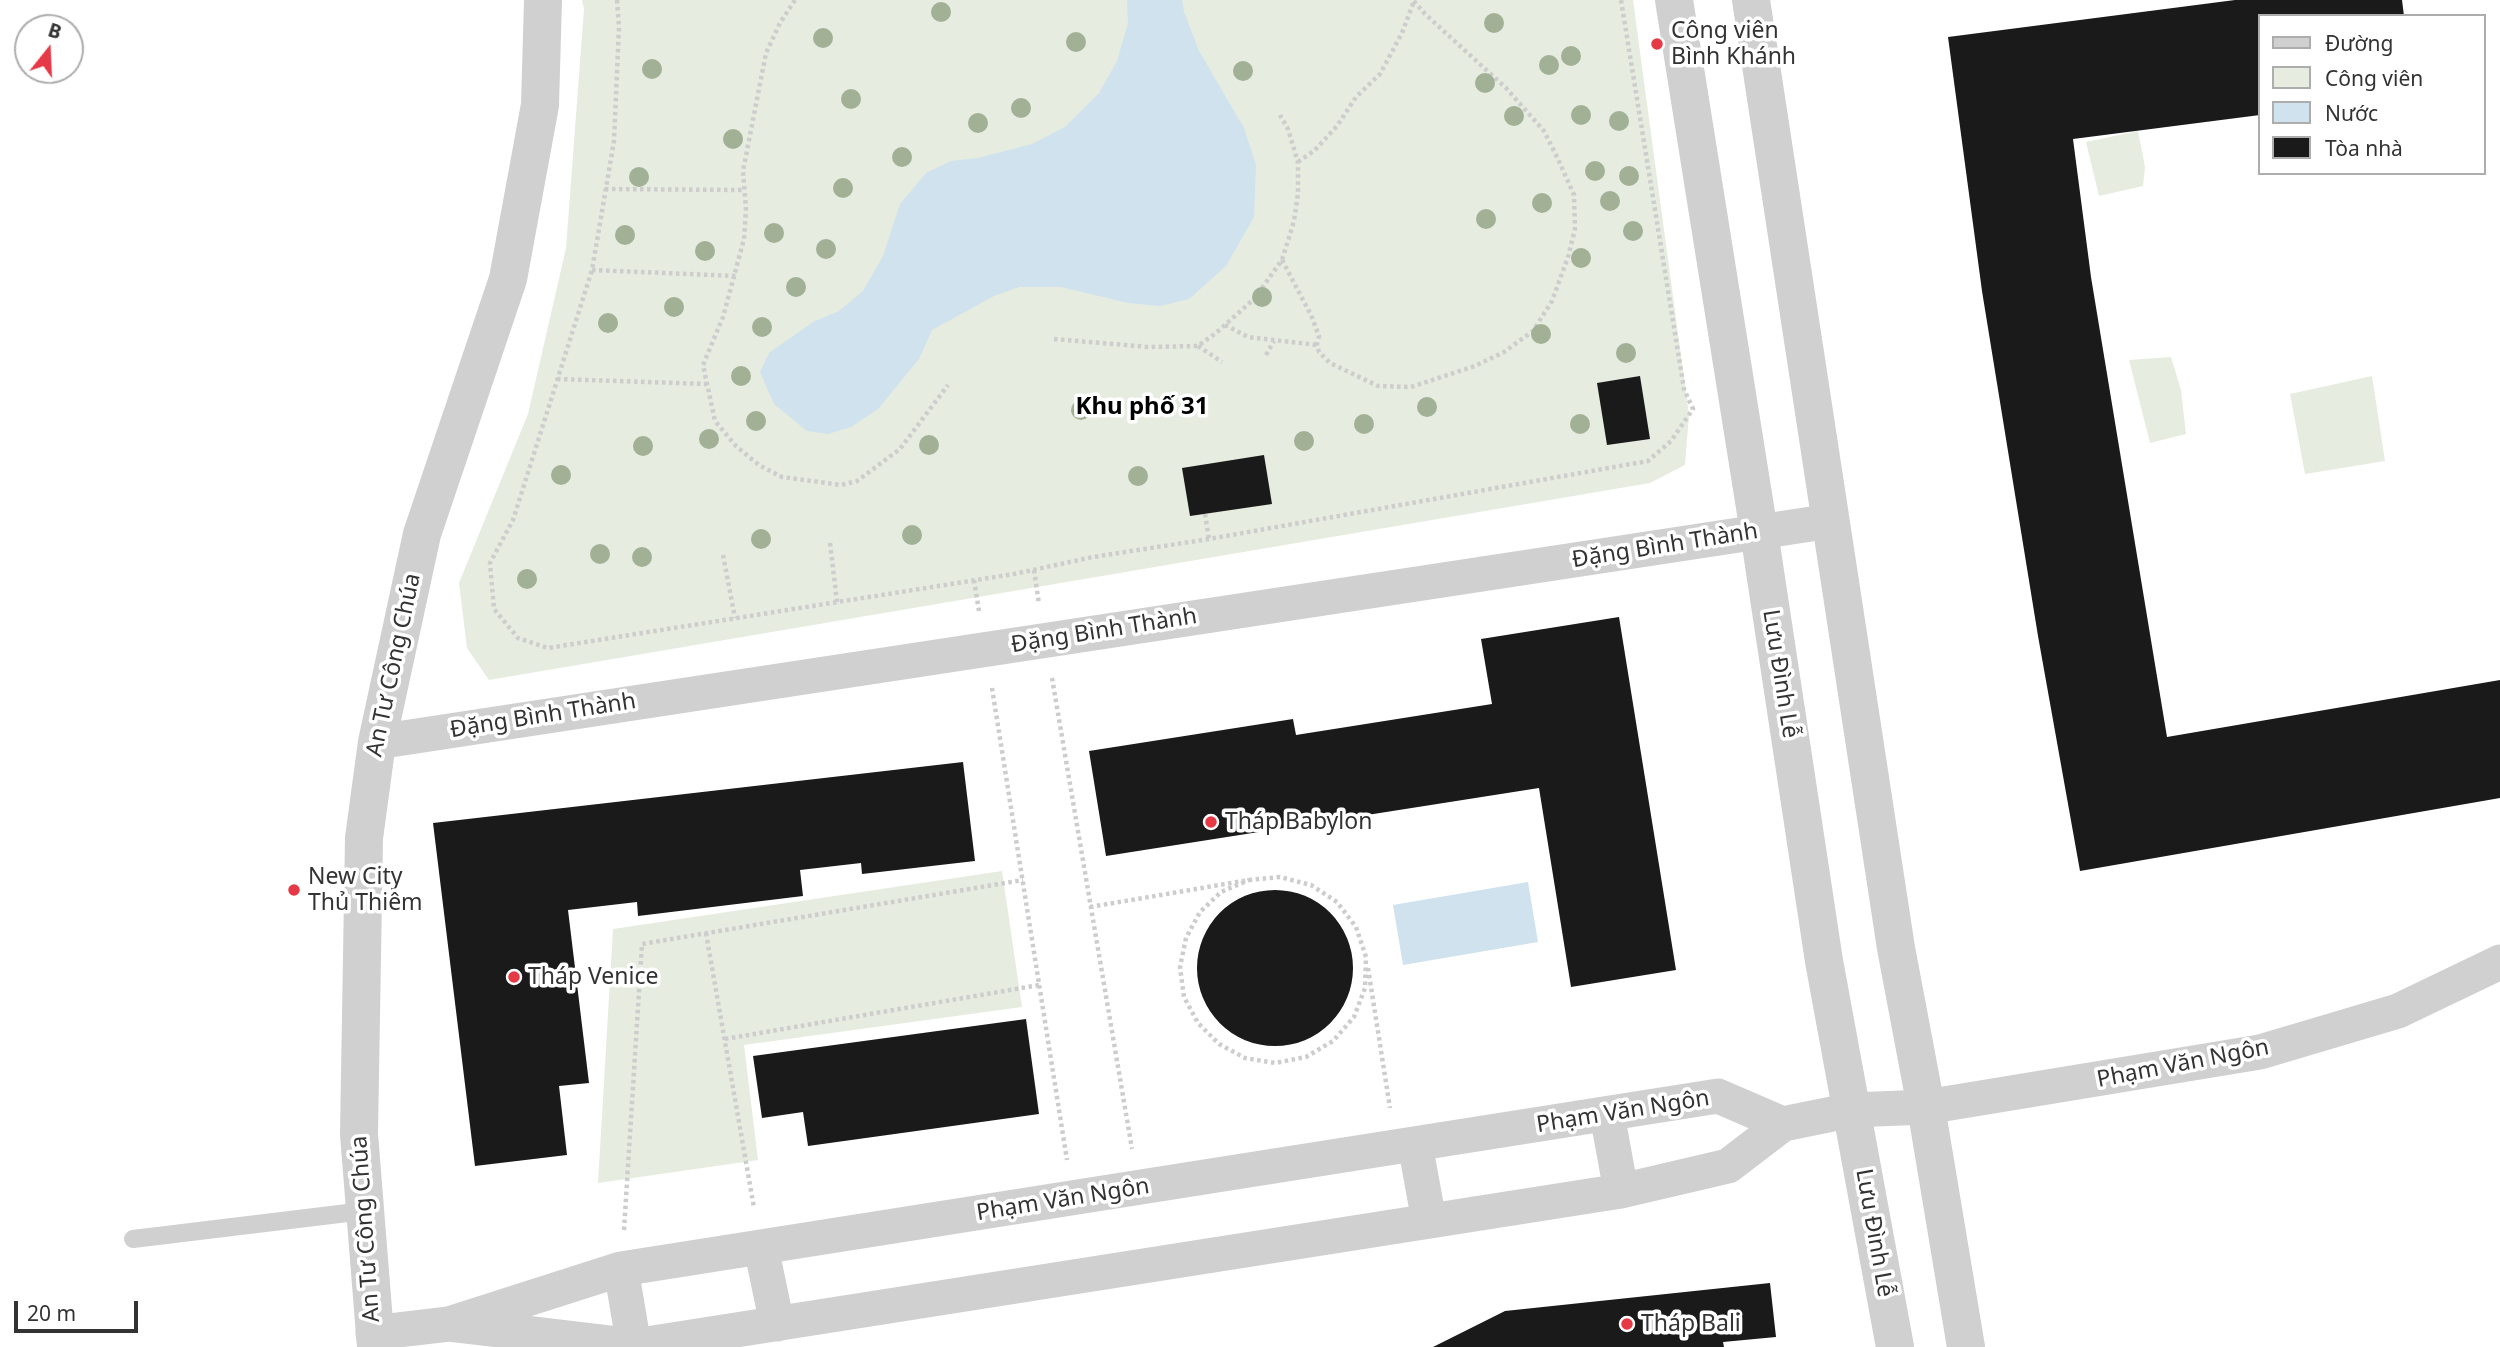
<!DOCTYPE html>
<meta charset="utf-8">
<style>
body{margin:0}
#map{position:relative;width:2500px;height:1347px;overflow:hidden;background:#fff;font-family:"Noto Sans",sans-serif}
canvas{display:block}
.legend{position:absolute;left:2258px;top:14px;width:228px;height:161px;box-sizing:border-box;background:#fff;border:2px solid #adadad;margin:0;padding:9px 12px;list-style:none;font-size:21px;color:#333}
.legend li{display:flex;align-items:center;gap:14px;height:35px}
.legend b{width:35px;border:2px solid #adadad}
.north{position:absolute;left:14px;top:14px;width:70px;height:70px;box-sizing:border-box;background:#fff;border:2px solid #adadad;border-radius:50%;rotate:18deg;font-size:19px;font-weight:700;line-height:28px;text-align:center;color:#333}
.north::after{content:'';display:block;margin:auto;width:24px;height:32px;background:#e63946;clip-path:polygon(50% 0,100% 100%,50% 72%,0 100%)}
.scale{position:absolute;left:14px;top:1301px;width:124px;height:32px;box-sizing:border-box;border:4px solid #333;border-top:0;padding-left:9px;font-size:21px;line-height:24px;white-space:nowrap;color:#333;-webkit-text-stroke:5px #fff;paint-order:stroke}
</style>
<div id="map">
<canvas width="2500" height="1347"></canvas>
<ul class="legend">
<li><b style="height:9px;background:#d0d0d0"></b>Đường</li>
<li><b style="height:19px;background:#e6ecdf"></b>Công viên</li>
<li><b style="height:19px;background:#cfe2ee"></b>Nước</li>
<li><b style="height:19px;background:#1a1a1a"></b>Tòa nhà</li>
</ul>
<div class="north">B</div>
<div class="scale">20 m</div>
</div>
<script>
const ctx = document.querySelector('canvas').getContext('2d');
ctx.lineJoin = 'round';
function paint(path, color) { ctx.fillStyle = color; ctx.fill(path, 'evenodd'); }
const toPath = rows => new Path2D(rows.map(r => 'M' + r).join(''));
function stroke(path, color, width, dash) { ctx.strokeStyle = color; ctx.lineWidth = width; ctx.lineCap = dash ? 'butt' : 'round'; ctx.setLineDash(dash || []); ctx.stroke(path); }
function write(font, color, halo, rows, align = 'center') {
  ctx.font = font + ' "Noto Sans",sans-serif'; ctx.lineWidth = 7; ctx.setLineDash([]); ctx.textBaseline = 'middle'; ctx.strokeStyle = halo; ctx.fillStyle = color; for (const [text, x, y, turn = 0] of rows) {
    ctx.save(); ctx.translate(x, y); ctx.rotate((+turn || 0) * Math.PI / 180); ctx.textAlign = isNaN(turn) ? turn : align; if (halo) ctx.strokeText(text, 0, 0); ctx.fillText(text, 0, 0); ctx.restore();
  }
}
paint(toPath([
 [582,0,1633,0,1689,415,1685,465,1650,483,489,680,467,648,459,583,528,414,566,248,584,9],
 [2138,131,2145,167,2143,186,2099,196,2086,142],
 [2171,357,2181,390,2186,434,2150,443,2129,360],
 [2372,376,2385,461,2305,474,2290,394],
 [1002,871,1022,1007,744,1045,758,1160,598,1183,613,929]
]), '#e6ecdf');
paint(toPath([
 [1127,0,1182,0,1184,12,1199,51,1244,128,1256,165,1254,217,1226,266,1189,299,1160,306,1128,303,1061,287,1019,287,994,296,932,330,919,359,878,409,851,427,828,434,807,431,774,404,760,372,769,353,813,322,839,311,863,291,883,256,900,204,926,173,951,161,978,158,1032,144,1065,127,1099,93,1117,61,1128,23],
 [1528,882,1538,942,1403,965,1393,905]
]), '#cfe2ee');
paint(toPath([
 [2235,0,2402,0,2404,16,2260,16,2260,115,2073,139,2091,277,2167,737,2500,680,2500,798,2080,871,2038,636,1982,291,1948,37],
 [1640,376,1650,439,1607,445,1597,383],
 [1264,455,1272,504,1190,516,1182,468],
 [1619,617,1676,970,1571,987,1539,788,1106,856,1089,751,1293,719,1296,735,1492,704,1481,639],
 [963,762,975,861,862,874,861,863,800,870,803,896,638,916,637,902,568,910,589,1083,559,1086,567,1155,475,1166,433,823],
 '1197 968a78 78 0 1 1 156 0a78 78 0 1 1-156 0Z',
 [1026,1019,1039,1114,808,1146,803,1112,762,1118,753,1056],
 [1770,1283,1776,1337,1723,1342,1724,1347,1433,1347,1505,1311]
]), '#1a1a1a');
stroke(toPath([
 [617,0,619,27,614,141,592,270,513,520,490,563,494,609,518,638,548,648,1014,574,1093,557,1209,539,1648,461,1671,441,1693,409,1684,389,1621,0],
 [795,0,780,23,766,53,743,171,746,209,744,239,723,317,703,365,715,421,736,446,759,465,782,477,841,485,857,481,900,449,948,385],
 [1298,162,1315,150,1337,126,1356,97,1380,74,1402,33,1414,1],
 [605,189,744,190],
 [1282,260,1311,315,1319,336,1317,345,1319,352,1330,363,1378,386,1411,387,1475,366,1504,352,1533,331,1552,301,1568,257,1575,229,1574,195,1558,159,1544,131,1506,88,1425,14,1413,0],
 [592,270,736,276],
 [1225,325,1248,337,1317,345],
 [1054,339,1149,347,1198,346,1216,333,1254,299,1282,260,1294,221,1298,194,1298,162,1288,129,1280,115],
 [1198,346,1222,362],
 [1266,355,1274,341],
 [557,379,707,384],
 [1205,514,1209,539],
 [830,543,837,602],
 [723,555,735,618],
 [1034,570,1039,604],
 [974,580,979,611],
 [1052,678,1132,1149],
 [992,688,1067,1160],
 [1090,907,1249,880,1280,877,1311,885,1337,902,1356,927,1366,957,1365,988,1354,1017,1333,1041,1306,1057,1275,1063,1245,1058,1219,1044,1198,1023,1184,997,1180,967,1186,938,1200,912,1221,892,1249,880],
 [706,933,754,1208],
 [1368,968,1390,1108],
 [725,1039,1039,985],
 [624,1230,642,944,1023,880]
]), '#cdcdcd', 4.5, [3.5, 3.5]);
stroke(toPath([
 [133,1239,364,1211]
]), '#d0d0d0', 18);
stroke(toPath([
 [377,742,1831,521],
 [1607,1114,1621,1191],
 [1415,1144,1429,1221],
 [761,1247,777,1324],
 [621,1269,634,1346],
 [449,1324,634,1346,1621,1191,1728,1166,1783,1124,1852,1110,1926,1107,2260,1052,2398,1011,2500,962],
 [373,1333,449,1324,621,1269,1718,1096,1783,1124]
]), '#d0d0d0', 35);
stroke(toPath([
 [1674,0,1759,532,1824,961,1895,1347],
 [1751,0,1896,948,1926,1107,1966,1347],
 [376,1347,359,1134,364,838,377,742,422,534,508,279,540,105,543,0]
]), '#d0d0d0', 38);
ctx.fillStyle = '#a2b095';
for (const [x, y] of [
 [941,12],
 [1494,23],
 [823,38],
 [1076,42],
 [1571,56],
 [1549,65],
 [652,69],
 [1243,71],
 [1485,83],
 [851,99],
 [1021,108],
 [1581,115],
 [1514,116],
 [1619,121],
 [978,123],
 [733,139],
 [902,157],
 [1595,171],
 [1629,176],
 [639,177],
 [843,188],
 [1610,201],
 [1542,203],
 [1486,219],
 [1633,231],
 [774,233],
 [625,235],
 [826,249],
 [705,251],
 [1581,258],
 [796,287],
 [1262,297],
 [674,307],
 [608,323],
 [762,327],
 [1541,334],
 [1626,353],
 [741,376],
 [1427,407],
 [1081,410],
 [756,421],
 [1364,424],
 [1580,424],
 [709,439],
 [1304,441],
 [929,445],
 [643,446],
 [561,475],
 [1138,476],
 [912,535],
 [761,539],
 [600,554],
 [642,557],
 [527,579]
]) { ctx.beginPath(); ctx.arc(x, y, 10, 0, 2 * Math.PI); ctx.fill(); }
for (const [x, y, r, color] of [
 [1657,44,7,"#e63946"],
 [1211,822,7,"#e63946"],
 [294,890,7,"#e63946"],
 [514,977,7,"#e63946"],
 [1627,1324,7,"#e63946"]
]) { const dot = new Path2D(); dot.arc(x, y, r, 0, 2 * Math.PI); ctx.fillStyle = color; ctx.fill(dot); stroke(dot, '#fff', 2.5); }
write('23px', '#333', '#fff', [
 ["Công viên",1671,31],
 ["Bình Khánh",1671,57],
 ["Tháp Babylon",1225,822],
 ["New City",308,877],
 ["Thủ Thiêm",308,903],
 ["Tháp Venice",528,977],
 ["Tháp Bali",1641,1324]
], 'left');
write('23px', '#333', '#fff', [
 ["Đặng Bình Thành",1665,546,-9],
 ["Đặng Bình Thành",1104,631,-9],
 ["An Tư Công Chúa",394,665,-78],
 ["Lưu Đình Lễ",1780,674,81],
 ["Đặng Bình Thành",543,716,-9],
 ["Phạm Văn Ngôn",2183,1064,-11],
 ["Phạm Văn Ngôn",1623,1112,-9],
 ["Phạm Văn Ngôn",1063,1200,-9],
 ["An Tư Công Chúa",366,1229,-94],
 ["Lưu Đình Lễ",1874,1233,80]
]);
write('bold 24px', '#000', '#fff', [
 ["Khu phố 31",1142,407]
]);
</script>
